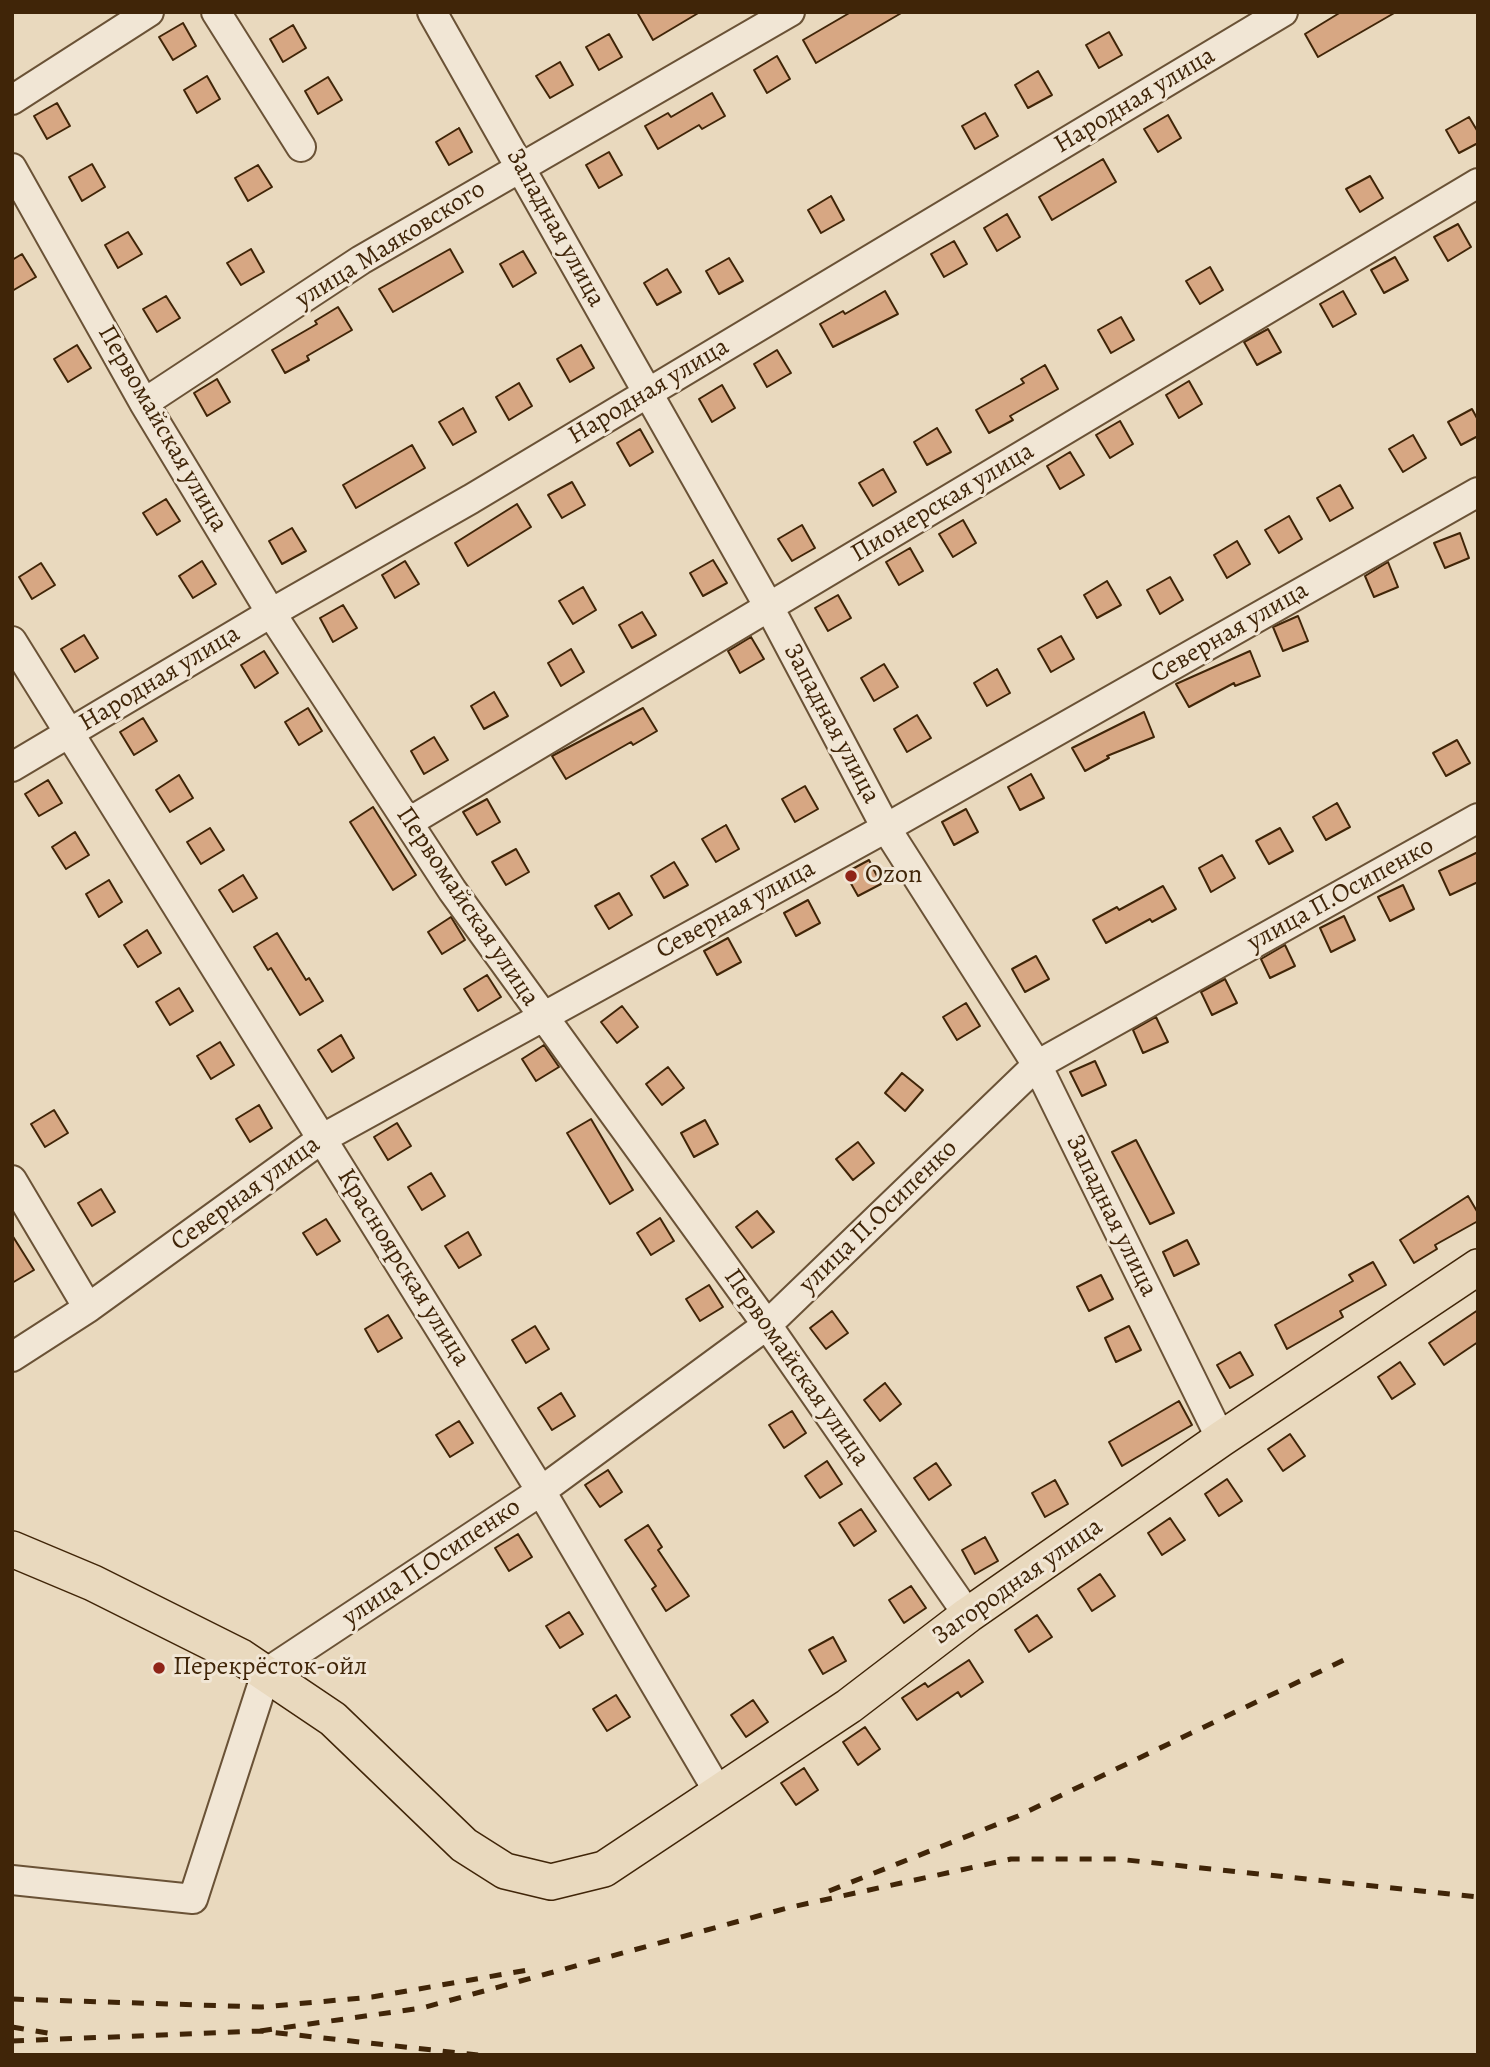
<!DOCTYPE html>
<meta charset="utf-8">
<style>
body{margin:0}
#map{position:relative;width:1490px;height:2067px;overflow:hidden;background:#e9d9be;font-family:Alegreya,serif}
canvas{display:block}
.frame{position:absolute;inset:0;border:14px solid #402508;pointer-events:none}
</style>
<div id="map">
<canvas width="1490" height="2067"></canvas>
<div class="frame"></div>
</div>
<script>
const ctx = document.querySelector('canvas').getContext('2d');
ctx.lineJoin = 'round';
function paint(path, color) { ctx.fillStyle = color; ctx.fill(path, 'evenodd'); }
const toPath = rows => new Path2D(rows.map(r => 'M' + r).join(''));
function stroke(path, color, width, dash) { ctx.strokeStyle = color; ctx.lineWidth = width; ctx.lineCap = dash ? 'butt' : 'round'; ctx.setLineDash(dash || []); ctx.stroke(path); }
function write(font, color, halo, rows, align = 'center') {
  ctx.font = font + ' Alegreya,serif'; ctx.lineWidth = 6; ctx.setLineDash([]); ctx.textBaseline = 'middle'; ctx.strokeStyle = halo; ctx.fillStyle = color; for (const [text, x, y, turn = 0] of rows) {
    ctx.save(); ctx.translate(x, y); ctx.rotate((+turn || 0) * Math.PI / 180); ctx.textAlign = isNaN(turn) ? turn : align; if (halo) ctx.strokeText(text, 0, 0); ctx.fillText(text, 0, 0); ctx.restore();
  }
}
const building = toPath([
 [637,12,700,12,653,40,637,12],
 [851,12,903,12,816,63,803,40,851,12],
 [1341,12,1396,12,1318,57,1305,34,1341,12],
 [183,23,196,46,173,60,159,37,183,23],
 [293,25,306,48,283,62,270,39,293,25],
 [1109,32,1122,55,1099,68,1086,45,1109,32],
 [609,34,622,57,599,70,586,47,609,34],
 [777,56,790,79,767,93,754,70,777,56],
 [560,62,573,85,550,98,536,76,560,62],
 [1038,71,1052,95,1028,108,1015,85,1038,71],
 [207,76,220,99,197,113,184,90,207,76],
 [328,77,342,100,318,114,305,91,328,77],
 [712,93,725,116,702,129,699,125,658,149,645,126,668,113,671,117,712,93],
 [57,103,70,126,47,139,34,116,57,103],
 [985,113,998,136,975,149,962,126,985,113],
 [1168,115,1181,138,1158,152,1144,129,1168,115],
 [1469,117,1478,132,1478,143,1459,153,1446,130,1469,117],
 [459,128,472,152,449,165,436,142,459,128],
 [609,152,622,175,599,188,586,165,609,152],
 [1103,159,1116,182,1052,220,1039,197,1103,159],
 [92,164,105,187,82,201,69,177,92,164],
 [258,165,272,187,248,201,235,178,258,165],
 [1370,176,1383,198,1360,212,1346,189,1370,176],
 [831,196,844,220,821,233,808,210,831,196],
 [1007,214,1020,237,997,251,984,228,1007,214],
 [1458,224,1471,247,1448,261,1434,237,1458,224],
 [128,232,142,254,118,268,105,245,128,232],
 [954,241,967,264,944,277,931,254,954,241],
 [251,249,264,272,241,285,227,263,251,249],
 [450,249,463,272,393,312,379,289,450,249],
 [523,251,536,273,513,287,500,264,523,251],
 [22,254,36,277,12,291,12,260,22,254],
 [1395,257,1408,280,1384,293,1371,270,1395,257],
 [729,258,743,281,719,294,706,271,729,258],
 [1210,267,1223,290,1200,304,1186,281,1210,267],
 [667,269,681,292,657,305,644,283,667,269],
 [885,291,898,314,833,347,820,324,843,311,845,314,885,291],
 [1343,291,1356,314,1333,327,1320,304,1343,291],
 [166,296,180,318,157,332,143,309,166,296],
 [338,307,352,330,307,356,309,360,285,373,272,350,317,324,315,321,338,307],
 [1121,317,1134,340,1111,353,1098,330,1121,317],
 [1268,329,1281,352,1257,365,1244,342,1268,329],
 [77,345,91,368,68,382,54,359,77,345],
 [581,345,594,368,570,382,557,359,581,345],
 [777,350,791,373,767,387,754,364,777,350],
 [1045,365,1058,389,1010,416,1013,420,989,433,976,410,1024,383,1021,379,1045,365],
 [217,379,230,402,207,416,194,393,217,379],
 [1189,381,1202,404,1179,418,1166,395,1189,381],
 [519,383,532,406,509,420,496,397,519,383],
 [722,385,735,408,712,422,699,399,722,385],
 [463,408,476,432,453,445,439,422,463,408],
 [1472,409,1478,420,1478,436,1461,445,1448,422,1472,409],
 [1120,421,1133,444,1110,458,1096,435,1120,421],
 [937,428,951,452,927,465,914,442,937,428],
 [640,429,653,452,630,466,617,443,640,429],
 [1413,435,1426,458,1403,472,1389,449,1413,435],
 [412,445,425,468,356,508,343,485,412,445],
 [1070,452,1084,475,1060,489,1047,466,1070,452],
 [883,469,896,492,873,506,859,483,883,469],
 [572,482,585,505,562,518,548,495,572,482],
 [1340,485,1353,508,1330,521,1317,498,1340,485],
 [166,499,180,521,157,535,143,513,166,499],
 [517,504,531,527,468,566,455,543,517,504],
 [1289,516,1302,539,1279,553,1265,530,1289,516],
 [963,520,976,543,953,557,939,534,963,520],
 [802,525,815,548,792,561,778,539,802,525],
 [292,528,306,551,282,564,269,541,292,528],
 [1460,533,1469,558,1445,568,1434,543,1460,533],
 [1237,541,1250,564,1227,578,1214,555,1237,541],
 [910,548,923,571,899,585,886,562,910,548],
 [713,560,727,583,703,596,690,573,713,560],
 [202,561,216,584,193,598,179,576,202,561],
 [405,561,419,584,395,598,382,575,405,561],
 [1388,562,1398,587,1374,597,1365,576,1388,562],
 [41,563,55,585,32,599,19,577,41,563],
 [1170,577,1183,600,1160,614,1147,590,1170,577],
 [1107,581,1121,605,1097,618,1084,595,1107,581],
 [583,587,596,610,573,624,559,601,583,587],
 [838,595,851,618,828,631,815,608,838,595],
 [343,605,357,628,333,642,320,618,343,605],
 [642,612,656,635,632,648,619,625,642,612],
 [1298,616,1308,641,1283,651,1273,627,1298,616],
 [84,635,98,658,75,672,61,649,84,635],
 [1061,636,1074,659,1051,672,1038,649,1061,636],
 [751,637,764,659,740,673,728,651,751,637],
 [571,649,584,672,561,686,548,663,571,649],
 [264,651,278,673,255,688,241,665,264,651],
 [1250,651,1260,676,1235,686,1234,683,1189,707,1176,684,1250,651],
 [884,664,898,687,874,701,861,678,884,664],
 [997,669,1010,693,987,706,974,683,997,669],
 [494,692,508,716,484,729,471,706,494,692],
 [308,708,322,731,299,745,285,722,308,708],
 [643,708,657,731,633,745,631,742,566,779,552,756,643,708],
 [1144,712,1154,737,1107,756,1109,758,1085,771,1072,748,1144,712],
 [917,715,931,738,907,752,894,729,917,715],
 [143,718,157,741,134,755,120,732,143,718],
 [434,737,448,760,424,774,411,751,434,737],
 [1457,740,1470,763,1446,776,1433,753,1457,740],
 [1031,774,1044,798,1020,810,1008,787,1031,774],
 [179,775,193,798,170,812,156,790,179,775],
 [48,780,62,803,39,816,25,794,48,780],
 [805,786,818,809,795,822,782,799,805,786],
 [487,799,500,822,477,835,463,812,487,799],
 [1337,803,1350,827,1326,840,1313,817,1337,803],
 [373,807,416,875,393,890,350,822,373,807],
 [966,809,978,832,954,845,942,822,966,809],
 [726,825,739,849,716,862,702,839,726,825],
 [210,828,224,850,201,864,187,842,210,828],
 [1280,828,1293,851,1269,864,1256,841,1280,828],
 [75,832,89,855,66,869,52,847,75,832],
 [516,849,529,872,506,885,492,862,516,849],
 [1478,852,1478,882,1450,895,1439,871,1478,852],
 [1222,855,1235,878,1211,892,1199,868,1222,855],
 [869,860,881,884,858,896,845,873,869,860],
 [674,862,688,885,664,898,651,876,674,862],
 [243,875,257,898,233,912,219,890,243,875],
 [109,880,122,902,99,917,86,894,109,880],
 [1403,885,1414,909,1390,921,1378,897,1403,885],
 [1163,886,1176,909,1152,922,1150,919,1106,943,1093,920,1117,907,1119,910,1163,886],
 [619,893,632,915,609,929,595,906,619,893],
 [808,900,820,923,796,936,784,913,808,900],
 [1344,916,1355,940,1331,952,1320,928,1344,916],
 [451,917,465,940,442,954,428,932,451,917],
 [147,930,161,953,138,967,124,945,147,930],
 [277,933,306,980,309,978,323,1001,300,1015,271,968,268,970,254,947,277,933],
 [728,938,741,962,717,975,704,951,728,938],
 [1285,945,1295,966,1270,978,1261,959,1285,945],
 [1036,956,1049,979,1025,992,1012,969,1036,956],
 [487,975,501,997,478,1011,464,989,487,975],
 [1225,979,1237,1003,1212,1015,1201,992,1225,979],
 [179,988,193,1011,170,1025,156,1002,179,988],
 [966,1003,980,1026,957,1040,943,1017,966,1003],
 [622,1006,638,1027,617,1043,601,1022,622,1006],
 [1156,1017,1168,1042,1143,1053,1133,1030,1156,1017],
 [341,1035,354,1058,332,1072,318,1050,341,1035],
 [220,1042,234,1065,211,1079,197,1056,220,1042],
 [544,1045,559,1067,536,1081,522,1059,544,1045],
 [1095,1061,1106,1085,1082,1096,1070,1072,1095,1061],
 [668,1067,684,1088,662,1105,646,1084,668,1067],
 [902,1073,923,1090,905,1111,885,1093,902,1073],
 [259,1105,272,1128,250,1142,236,1119,259,1105],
 [54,1110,68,1133,45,1147,31,1124,54,1110],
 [591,1119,633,1190,610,1204,567,1133,591,1119],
 [705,1120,718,1144,694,1157,681,1133,705,1120],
 [397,1123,411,1146,388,1160,374,1137,397,1123],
 [1136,1140,1174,1213,1150,1224,1112,1152,1136,1140],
 [858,1142,874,1163,853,1180,836,1159,858,1142],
 [431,1173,445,1196,422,1210,408,1187,431,1173],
 [101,1189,115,1212,92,1226,78,1203,101,1189],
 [1468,1196,1478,1213,1478,1221,1435,1245,1437,1249,1414,1263,1400,1240,1468,1196],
 [757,1211,774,1232,752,1248,736,1227,757,1211],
 [660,1218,674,1241,651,1255,637,1233,660,1218],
 [326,1219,340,1241,317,1255,303,1233,326,1219],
 [468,1232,481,1255,459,1268,445,1246,468,1232],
 [12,1235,34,1270,12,1283,12,1235],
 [1187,1240,1199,1264,1174,1276,1163,1252,1187,1240],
 [1373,1262,1386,1285,1340,1311,1343,1317,1287,1349,1275,1325,1353,1281,1349,1275,1373,1262],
 [1101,1275,1113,1299,1089,1311,1077,1287,1101,1275],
 [709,1285,723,1307,700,1321,686,1299,709,1285],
 [1478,1310,1478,1342,1444,1365,1429,1343,1478,1310],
 [832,1311,848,1333,826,1349,810,1328,832,1311],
 [388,1315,402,1338,378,1352,365,1329,388,1315],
 [535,1326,549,1349,526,1363,512,1340,535,1326],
 [1129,1326,1141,1350,1116,1362,1105,1338,1129,1326],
 [1240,1352,1253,1375,1230,1388,1217,1365,1240,1352],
 [1400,1362,1415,1384,1392,1399,1378,1377,1400,1362],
 [885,1383,901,1404,880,1421,864,1400,885,1383],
 [561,1393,575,1416,552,1430,538,1408,561,1393],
 [1179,1401,1192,1425,1122,1466,1109,1442,1179,1401],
 [792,1411,806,1433,784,1448,769,1425,792,1411],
 [459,1421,473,1443,450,1457,436,1435,459,1421],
 [1290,1434,1305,1456,1283,1471,1268,1449,1290,1434],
 [827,1461,842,1484,820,1498,805,1476,827,1461],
 [936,1463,951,1485,929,1500,914,1478,936,1463],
 [608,1470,622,1492,600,1507,585,1485,608,1470],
 [1227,1479,1242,1501,1219,1516,1205,1494,1227,1479],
 [1055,1480,1068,1504,1045,1517,1032,1493,1055,1480],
 [861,1509,876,1531,854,1546,839,1523,861,1509],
 [1170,1518,1185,1540,1162,1555,1148,1533,1170,1518],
 [648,1525,662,1547,658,1550,689,1596,666,1611,652,1589,656,1586,625,1540,648,1525],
 [518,1534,532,1557,509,1571,495,1548,518,1534],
 [985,1537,998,1561,975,1574,962,1550,985,1537],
 [1100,1574,1115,1596,1092,1611,1078,1589,1100,1574],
 [911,1586,926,1608,904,1623,889,1600,911,1586],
 [569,1612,583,1634,560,1648,546,1626,569,1612],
 [1037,1615,1052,1637,1029,1652,1015,1630,1037,1615],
 [833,1637,846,1661,823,1674,809,1650,833,1637],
 [969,1660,983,1682,961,1697,958,1692,917,1720,902,1698,925,1683,928,1687,969,1660],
 [616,1695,630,1717,607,1731,593,1709,616,1695],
 [753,1700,768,1722,746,1737,731,1715,753,1700],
 [865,1727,880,1749,858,1765,843,1742,865,1727],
 [804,1768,818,1790,796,1805,781,1783,804,1768]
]);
paint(building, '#d7a783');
stroke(building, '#402508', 2);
const minor = toPath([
 [216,12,301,147],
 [432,12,769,607,886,828,1037,1065,1221,1439],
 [12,100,149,12],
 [12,168,144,403,271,613,452,890,767,1325,968,1615],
 [144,403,361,260,790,12],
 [12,641,541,1491,719,1793],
 [12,767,271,613,471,499,1283,12],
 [409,822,1478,183],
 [12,1180,88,1308],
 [12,1357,88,1308,323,1138,886,828,1478,492],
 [12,1880,193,1899,266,1673,541,1491,767,1325,1037,1065,1478,818]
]);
const major = toPath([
 [12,1549,93,1583,241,1657,333,1719,464,1845,505,1871,551,1882,604,1869,849,1706,968,1615,1221,1439,1478,1267]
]);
stroke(minor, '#6a5236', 32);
stroke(major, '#402508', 38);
stroke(minor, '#f1e6d5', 28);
stroke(major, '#e9d9be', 35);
stroke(toPath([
 [829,1891,1018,1816,1344,1660],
 [12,1999,262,2007,372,1997,528,1970],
 [12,2027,48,2033],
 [260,2031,422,2008,787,1908,1011,1859,1117,1859,1478,1897],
 [12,2041,260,2031,478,2055]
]), '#402508', 5, [12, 12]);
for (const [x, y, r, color] of [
 [851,876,7,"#8f2418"],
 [159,1668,7,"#8f2418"]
]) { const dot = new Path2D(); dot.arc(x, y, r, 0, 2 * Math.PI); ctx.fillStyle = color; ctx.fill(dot); stroke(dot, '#f1e6d5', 2.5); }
write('26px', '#402508', '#f1e6d5', [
 ["Народная улица",1135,101,-31],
 ["Западная улица",555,228,61],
 ["улица Маяковского",391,245,-32],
 ["Народная улица",649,392,-31],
 ["Первомайская улица",162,429,60],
 ["Пионерская улица",943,503,-31],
 ["Северная улица",1230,633,-30],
 ["Народная улица",160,679,-31],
 ["Западная улица",831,724,62],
 ["улица П.Осипенко",1341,895,-29],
 ["Первомайская улица",467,907,56],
 ["Северная улица",736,910,-29],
 ["Северная улица",246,1194,-36],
 ["Западная улица",1111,1216,64],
 ["улица П.Осипенко",879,1217,-44],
 ["Красноярская улица",403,1268,58],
 ["Первомайская улица",796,1368,55],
 ["улица П.Осипенко",432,1563,-34],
 ["Загородная улица",1018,1582,-35]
]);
write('26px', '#402508', '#f1e6d5', [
 ["Ozon",865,876],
 ["Перекрёсток-ойл",173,1668]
], 'left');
</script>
